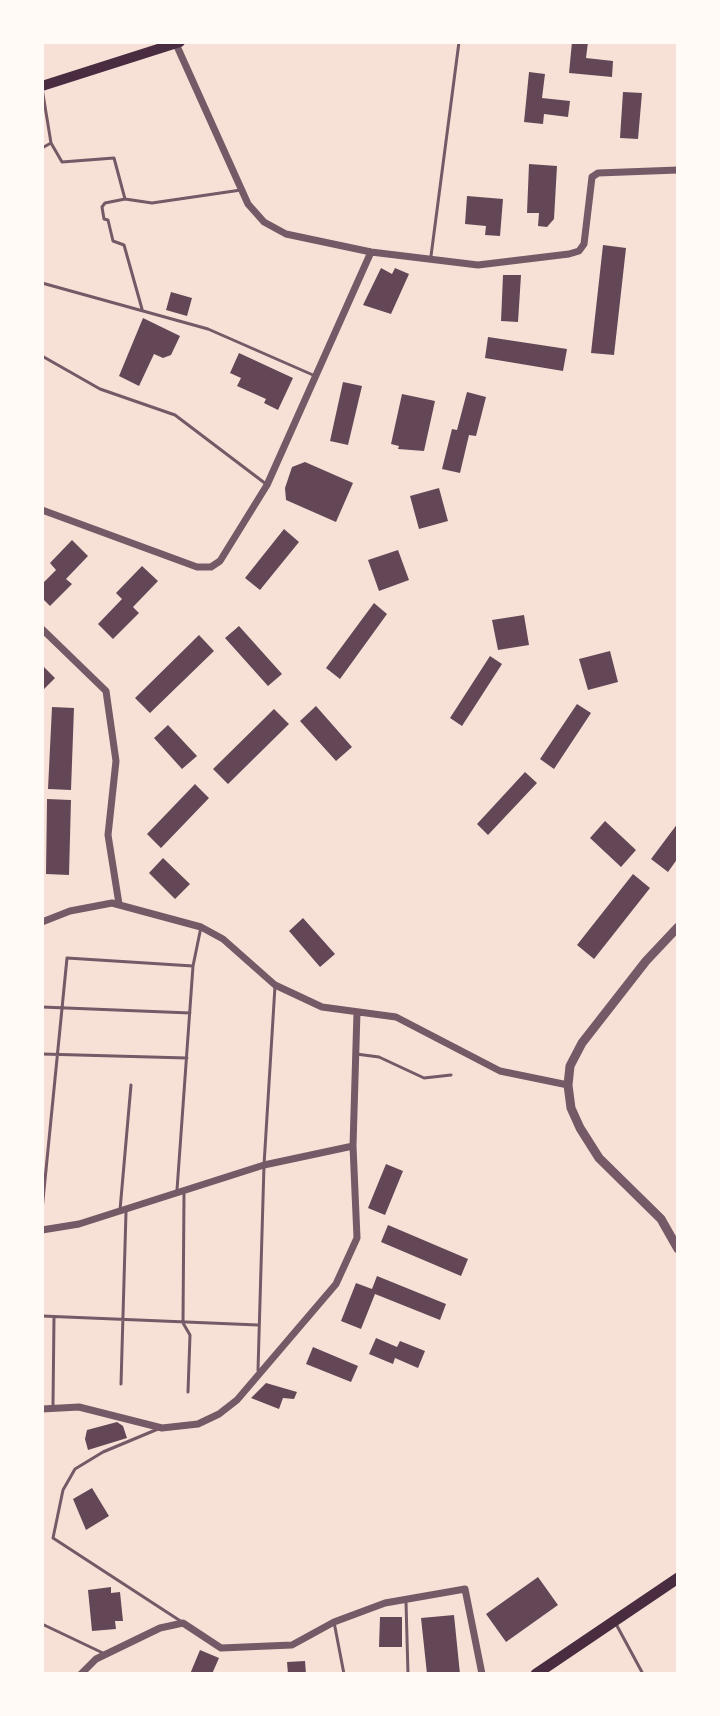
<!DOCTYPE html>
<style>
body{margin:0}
#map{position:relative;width:720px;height:1716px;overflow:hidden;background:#f7e1d7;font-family:"Libre Baskerville",serif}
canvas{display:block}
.frame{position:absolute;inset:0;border:44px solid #fffaf5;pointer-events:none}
</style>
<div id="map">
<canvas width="720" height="1716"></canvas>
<div class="frame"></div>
</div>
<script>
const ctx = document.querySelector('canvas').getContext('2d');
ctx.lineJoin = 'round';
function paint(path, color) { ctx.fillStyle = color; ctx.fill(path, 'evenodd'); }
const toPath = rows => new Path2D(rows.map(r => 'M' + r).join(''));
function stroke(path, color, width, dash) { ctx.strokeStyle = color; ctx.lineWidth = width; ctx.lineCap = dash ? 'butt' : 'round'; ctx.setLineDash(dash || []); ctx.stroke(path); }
paint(toPath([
 [572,42,588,42,586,58,613,61,612,77,569,73],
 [529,72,545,74,542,98,570,101,568,117,544,114,543,124,524,122],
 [623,92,642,93,638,139,620,138],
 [529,164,557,166,554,219,547,227,538,226,539,213,527,213],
 [467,196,503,199,500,236,485,235,486,226,465,224],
 [603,245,626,248,614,355,591,353],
 [381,268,392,274,395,268,409,274,391,314,363,305],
 [503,275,521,275,518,322,501,321],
 [171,292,192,298,187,316,166,310],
 [143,318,180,336,171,355,163,358,154,354,139,386,119,376],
 [488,337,567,349,563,371,485,358],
 [239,353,293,378,278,410,264,403,266,399,237,386,241,378,230,373],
 [343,382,362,386,348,445,330,441],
 [467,392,486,397,476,436,469,435,460,473,442,469,452,429,457,430],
 [402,394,435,401,424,451,398,449,399,446,391,444],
 [305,462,353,483,336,522,286,500,285,488,292,467],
 [439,488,448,521,419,529,410,496],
 [284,529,299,542,260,590,245,578],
 [72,540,88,556,66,579,72,584,50,606,42,598,42,584,56,570,50,563],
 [398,550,409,580,379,591,368,560],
 [142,566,158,581,133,607,139,613,113,639,98,624,122,599,116,593],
 [374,603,387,614,340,679,326,668],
 [524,615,529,645,498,650,492,620],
 [239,626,282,674,268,686,225,638],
 [199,635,214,651,150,713,135,698],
 [610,651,618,682,588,690,579,659],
 [490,656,502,664,462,726,450,718],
 [42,665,55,678,42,691],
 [577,704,591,713,554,769,540,759],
 [316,706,352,747,336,761,300,721],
 [52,707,74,708,71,790,48,789],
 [274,709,289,724,228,784,213,769],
 [168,725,197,756,182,769,154,738],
 [525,772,537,783,488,835,477,824],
 [195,784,209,798,161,848,147,834],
 [47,799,71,800,69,875,46,874],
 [605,821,636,850,621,867,590,838],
 [678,823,678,858,668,872,651,859],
 [163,858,190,884,175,899,149,873],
 [633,874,650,888,594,959,577,945],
 [303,918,335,954,320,967,289,931],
 [386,1164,403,1171,385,1215,368,1208],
 [388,1225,468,1259,461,1276,381,1242],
 [377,1276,446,1304,440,1320,375,1294,361,1329,341,1321,356,1283,372,1289],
 [376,1338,397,1347,400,1341,425,1351,418,1368,395,1358,393,1364,369,1354],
 [313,1347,358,1366,351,1382,306,1364],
 [266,1383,297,1392,294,1399,283,1398,279,1409,251,1398],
 [117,1422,123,1426,127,1438,88,1450,85,1439,87,1430],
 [92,1488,109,1516,86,1530,73,1499],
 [538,1577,558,1605,506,1642,486,1614],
 [111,1587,111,1593,120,1592,123,1621,115,1621,116,1629,92,1631,88,1590],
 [454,1615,460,1674,427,1674,421,1618],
 [380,1617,402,1617,402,1647,379,1647],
 [200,1650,219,1658,212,1674,190,1674],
 [305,1661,306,1674,288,1674,287,1662]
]), '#644757');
stroke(toPath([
 [42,88,51,143,62,162,114,158,125,199],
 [42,148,51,143],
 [431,256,459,42],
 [42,283,208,329,313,375],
 [142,309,124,245,113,241,108,220,104,219,102,207,105,203,125,199,152,203,241,190],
 [42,356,100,389,175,415,266,484],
 [42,1007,190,1013],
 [42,1054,187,1058],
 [356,1054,379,1057,424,1078,451,1075],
 [177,1190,193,966,201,927],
 [184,1194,183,1323,190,1335,188,1392],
 [42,1210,67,958,193,966],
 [120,1210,131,1085],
 [42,1316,258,1325],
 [258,1370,264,1165,275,986],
 [121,1384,126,1212],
 [53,1405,54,1317],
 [158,1429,103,1452,75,1469,63,1490,53,1538,182,1622],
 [406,1602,408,1674],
 [334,1622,344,1674],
 [42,1624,105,1654],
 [616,1624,643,1674]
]), '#755966', 3);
stroke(toPath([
 [176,44,248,204,264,222,286,234,371,252,478,265,569,254,579,251,584,244,592,177,598,173,678,170],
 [42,510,197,567,211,567,220,561,267,485,371,252],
 [42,629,106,691,116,761,108,835,119,904],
 [42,922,70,911,112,903,201,927,223,939,275,985,322,1007,396,1017,500,1071,568,1085],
 [42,1230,79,1224,264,1165,353,1146],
 [42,1409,79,1407,162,1428,198,1424,219,1414,237,1400,336,1284,357,1238,353,1146,357,1012],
 [81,1674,96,1659,160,1628,183,1623,221,1648,292,1645,334,1622,385,1603,465,1589,482,1674]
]), '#755966', 7);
stroke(toPath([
 [678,927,646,961,582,1043,570,1066,568,1085,571,1108,580,1128,599,1158,661,1219,678,1249]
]), '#755966', 9);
stroke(toPath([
 [42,86,180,42]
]), '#4a2c40', 10);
stroke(toPath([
 [536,1674,678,1578]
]), '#4a2c40', 11);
</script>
